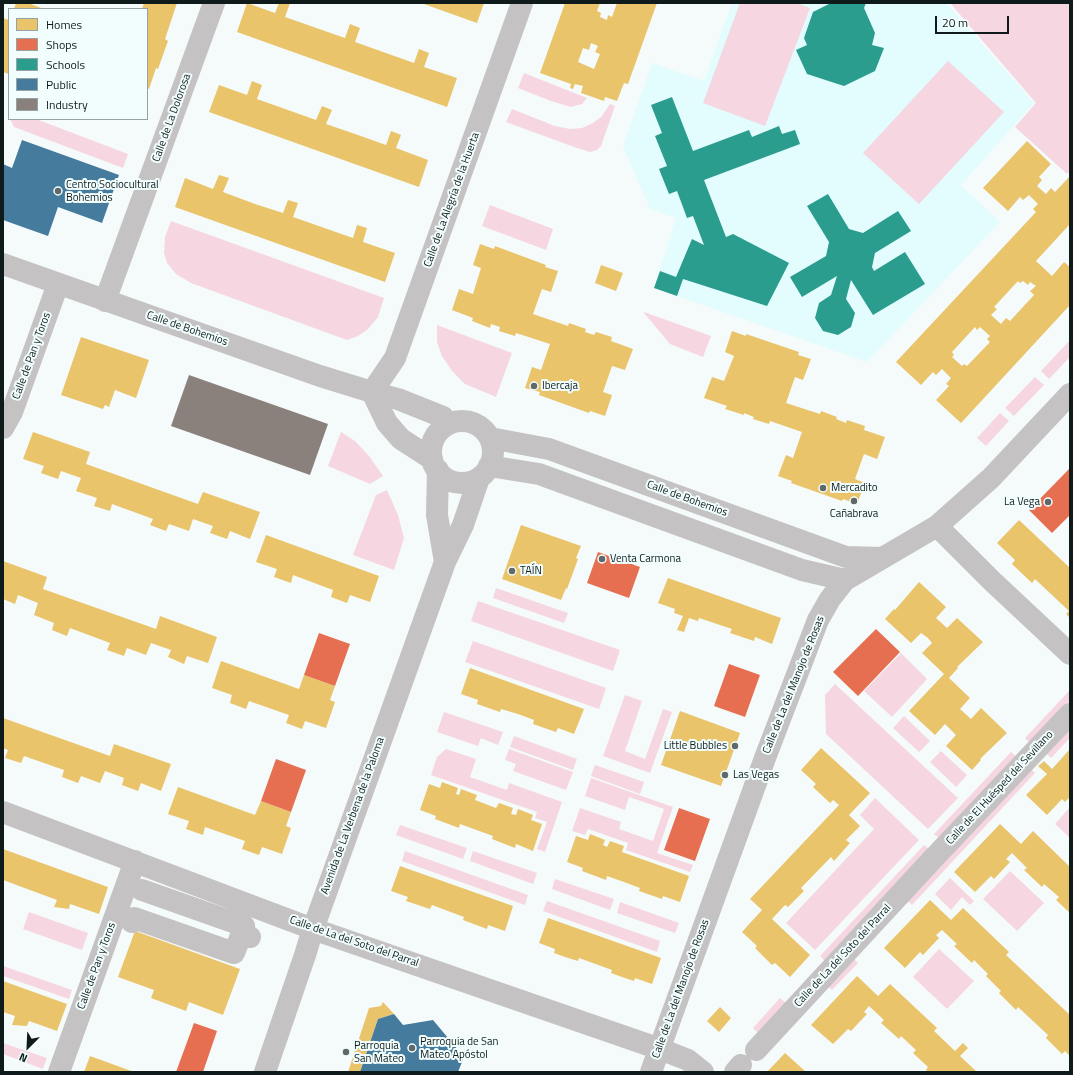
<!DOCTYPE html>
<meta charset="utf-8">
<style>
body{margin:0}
#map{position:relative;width:1073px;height:1075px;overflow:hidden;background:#f5fbfb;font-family:"Titillium Web",sans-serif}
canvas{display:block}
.frame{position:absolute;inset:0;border:4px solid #0f1a1b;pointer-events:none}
.legend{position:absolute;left:8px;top:8px;width:140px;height:112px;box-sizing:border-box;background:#f2fefe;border:1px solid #97a3a3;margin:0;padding:5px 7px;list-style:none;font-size:12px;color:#0f1a1b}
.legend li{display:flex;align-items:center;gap:8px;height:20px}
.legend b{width:20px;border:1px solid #97a3a3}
.north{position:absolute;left:8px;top:1027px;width:40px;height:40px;-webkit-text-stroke:3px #f2fefe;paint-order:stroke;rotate:204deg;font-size:11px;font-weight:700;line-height:16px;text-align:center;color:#0f1a1b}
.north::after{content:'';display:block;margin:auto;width:14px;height:18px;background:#0f1a1b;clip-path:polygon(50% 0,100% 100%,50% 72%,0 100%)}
.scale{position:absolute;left:935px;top:16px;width:74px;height:18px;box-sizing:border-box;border:2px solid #0f1a1b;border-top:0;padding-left:5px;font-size:12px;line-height:14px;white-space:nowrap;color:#0f1a1b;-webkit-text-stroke:3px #f2fefe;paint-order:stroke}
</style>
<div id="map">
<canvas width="1073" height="1075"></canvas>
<div class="frame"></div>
<ul class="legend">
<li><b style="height:11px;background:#e9c46a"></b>Homes</li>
<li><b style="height:11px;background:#e76f51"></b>Shops</li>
<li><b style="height:11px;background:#2a9d8f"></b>Schools</li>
<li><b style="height:11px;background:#457b9d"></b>Public</li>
<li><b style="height:11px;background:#8a817c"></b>Industry</li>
</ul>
<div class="north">N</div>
<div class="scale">20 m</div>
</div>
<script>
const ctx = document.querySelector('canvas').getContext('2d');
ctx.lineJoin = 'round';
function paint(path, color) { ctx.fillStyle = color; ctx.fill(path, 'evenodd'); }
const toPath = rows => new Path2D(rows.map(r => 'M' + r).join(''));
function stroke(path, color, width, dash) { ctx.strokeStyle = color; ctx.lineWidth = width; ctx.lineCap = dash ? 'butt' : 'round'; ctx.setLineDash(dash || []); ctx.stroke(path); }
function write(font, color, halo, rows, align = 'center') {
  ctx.font = font + ' "Titillium Web",sans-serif'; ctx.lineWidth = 4; ctx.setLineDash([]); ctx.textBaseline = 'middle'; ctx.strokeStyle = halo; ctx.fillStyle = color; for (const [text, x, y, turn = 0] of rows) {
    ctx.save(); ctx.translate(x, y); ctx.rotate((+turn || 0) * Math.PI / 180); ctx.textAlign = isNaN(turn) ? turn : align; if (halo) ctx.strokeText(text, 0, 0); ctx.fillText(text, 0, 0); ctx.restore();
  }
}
paint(toPath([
 [732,3,946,3,1034,103,961,185,1000,222,867,362,654,288,676,218,650,209,623,146,652,63,704,81]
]), '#e3fcfd');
paint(toPath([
 [740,3,797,3,810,8,765,126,703,103],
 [950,3,1070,3,1070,171,1067,174,1015,127,1036,103],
 [948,61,1004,112,919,204,863,153],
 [524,73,587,98,582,104,571,107,551,101,518,88],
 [610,104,615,106,601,146,597,150,590,152,574,147,506,122,512,109,555,126,570,129,582,128,593,123,601,117],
 [10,119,36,119,128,154,123,168,14,127],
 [490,205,553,229,546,250,482,226],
 [171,221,384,298,378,317,368,329,358,336,347,340,191,283,176,274,167,263,164,253,165,237],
 [644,312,711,336,703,357,670,344,644,313],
 [437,325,512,353,496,397,465,384,452,371,442,356,437,342],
 [1070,340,1070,357,1049,379,1041,371],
 [1035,377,1044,385,1014,416,1005,408],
 [1000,413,1009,421,986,446,977,438],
 [341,432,355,441,369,456,383,476,370,484,328,466],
 [387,490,398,515,404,538,394,570,353,555,376,495],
 [496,588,568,613,564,623,493,598],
 [478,601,620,650,613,671,471,621],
 [473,641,606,688,599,709,465,662],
 [901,653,927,679,892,717,864,691],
 [835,684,958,798,928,829,826,734,825,695],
 [1070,690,1070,701,1030,743,1025,738],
 [625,695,642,701,625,751,645,759,663,709,672,712,650,773,603,756],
 [444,712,503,732,498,745,481,738,478,746,437,732],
 [904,716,930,741,919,752,893,728],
 [1070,727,1070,738,1051,758,1046,753],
 [514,736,577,759,573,770,510,747],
 [446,749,476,759,470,777,507,790,509,783,562,802,545,852,537,849,547,822,535,818,537,812,431,775,437,757],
 [509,749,573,772,566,790,513,771,516,764,505,760],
 [941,751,967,775,956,787,930,762],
 [1011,752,1017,757,940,839,934,834],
 [595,765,644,782,640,794,591,776],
 [1030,768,1035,773,912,905,907,900],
 [591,778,673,807,657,853,693,865,690,872,626,850,628,843,588,829,585,835,572,831,580,808,621,822,619,829,653,841,664,809,629,797,625,810,585,796],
 [875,798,919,840,815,950,786,923,874,829,860,815],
 [1070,807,1070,838,1055,824],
 [400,825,467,848,463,859,396,835],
 [924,845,930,850,825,961,820,956],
 [405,851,528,895,525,905,402,861],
 [473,851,537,873,533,884,470,861],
 [1010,871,1044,903,1017,931,983,899],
 [950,878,974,901,970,905,962,897,951,910,935,894],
 [555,879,614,899,610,910,552,889],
 [547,901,660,941,657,952,543,911],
 [620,902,679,923,675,933,617,913],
 [29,912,88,933,82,950,23,929],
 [939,949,974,981,947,1009,913,977],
 [852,957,858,963,832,990,827,985],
 [3,966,72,990,69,999,3,976],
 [780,998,786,1003,758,1033,753,1028],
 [3,1043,47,1058,43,1069,3,1054]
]), '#f6d7e1');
paint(toPath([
 [16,3,28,3,44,9,14,9],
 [144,3,177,3,165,39,168,41,158,69,156,68,149,89,147,88,147,9,142,9],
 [247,3,275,13,279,3,290,3,285,17,345,38,350,24,360,28,355,42,414,63,419,49,429,53,424,67,457,78,447,107,237,32],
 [421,3,484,3,477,23],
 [565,3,600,3,597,11,601,13,600,17,607,20,608,15,612,17,617,3,657,3,628,84,624,83,617,101,605,97,604,101,581,93,583,86,575,84,573,89,570,88,571,84,540,73],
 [591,43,598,46,595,52,600,54,594,69,578,62,583,48,589,50],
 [3,18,9,20,9,74,3,72],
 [252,81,262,85,257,99,316,120,322,106,332,110,326,124,358,135,386,145,391,131,401,135,396,148,428,160,419,187,209,112,219,85,247,95],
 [1027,141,1051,164,1039,177,1042,180,1037,186,1046,194,1051,188,1055,192,1070,176,1070,224,1036,261,1052,276,1064,262,1070,267,1070,305,961,423,936,400,949,386,946,384,951,378,942,369,936,375,933,372,921,385,896,362,1036,212,1033,209,1038,204,1029,195,1023,200,1020,197,1008,211,983,188],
 [1018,281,1020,283,1023,281,1028,285,1030,282,1036,286,1030,291,1034,295,1010,321,1006,318,1001,324,991,315,997,309,994,307],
 [975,327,977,330,980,327,990,336,987,339,990,342,967,366,964,364,962,366,952,357,954,355,952,352],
 [219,175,229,178,223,192,255,204,283,213,288,200,298,203,293,217,353,238,357,225,367,228,363,242,395,253,385,282,175,207,185,178,213,189],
 [480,244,494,249,495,246,546,265,545,267,558,271,551,292,542,289,533,314,568,326,569,323,586,329,585,332,594,335,596,332,612,337,611,341,633,349,625,370,612,366,603,392,612,395,605,416,590,411,589,413,539,395,540,392,525,388,532,367,541,370,550,344,516,333,515,336,499,331,500,327,491,324,490,328,472,321,473,318,452,310,459,289,473,294,481,268,473,265],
 [601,265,623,273,616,291,595,283],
 [732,331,746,336,746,334,799,352,798,355,811,359,803,380,795,377,786,403,820,414,821,411,837,417,836,419,846,423,847,420,865,426,864,430,885,437,877,459,864,454,855,479,865,483,857,504,843,499,842,501,791,483,792,481,778,476,786,455,793,458,802,432,770,421,769,424,753,419,754,417,744,413,744,415,725,409,727,406,704,398,712,377,724,381,734,356,725,352],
 [81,337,149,360,136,398,115,390,109,407,105,405,103,409,61,395],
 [33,432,90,452,86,464,198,504,203,492,260,512,250,539,230,531,227,539,210,533,213,526,193,519,189,531,169,524,166,531,150,525,153,519,112,504,110,511,94,506,97,498,76,491,81,478,61,471,58,479,41,473,44,466,23,459],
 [1019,520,1070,568,1070,618,1066,614,1069,611,1035,579,1032,583,1012,564,1015,560,997,543],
 [521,525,581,546,576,558,578,559,567,589,566,588,561,600,502,579],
 [266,535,379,576,370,602,350,595,347,603,331,597,333,590,293,575,291,583,274,577,277,569,256,562],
 [3,561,47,577,43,589,156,629,160,616,217,637,208,663,187,656,184,664,168,657,171,650,151,643,146,655,127,648,124,656,107,650,110,643,70,628,67,636,52,630,54,623,34,615,38,603,18,595,15,604,3,599],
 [668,578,781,618,772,644,755,637,754,641,730,633,732,629,699,618,698,621,689,618,684,632,677,630,683,616,674,613,675,609,658,603],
 [919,582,946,607,936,618,947,628,957,618,983,642,957,667,958,668,949,678,970,698,960,709,971,719,981,708,1007,733,980,759,981,760,972,770,946,746,956,735,945,724,935,735,909,711,944,674,922,653,932,643,928,638,921,633,911,643,885,619,894,609,895,610],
 [221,661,299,689,304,675,335,686,330,700,335,702,326,728,305,721,302,729,286,723,289,715,249,701,246,709,230,703,232,695,212,688],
 [470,668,584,709,574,734,558,728,556,732,533,724,534,720,518,714,501,709,500,712,477,704,478,700,461,694],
 [680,711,740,733,721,786,661,765],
 [3,718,110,756,114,744,171,764,161,791,141,783,138,791,122,785,124,778,105,771,100,783,81,776,78,783,62,777,64,770,24,756,21,763,5,758,8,750,3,748],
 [821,748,870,793,849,815,860,826,846,840,850,843,834,861,831,857,801,888,804,891,788,907,785,905,772,919,810,955,790,977,775,963,772,965,755,948,757,946,742,932,762,910,750,899,839,805,833,800,830,803,813,787,816,784,801,770],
 [1070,749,1070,797,1065,802,1062,799,1047,815,1026,795,1047,774,1038,766,1042,763,1044,761,1052,769],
 [442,782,458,788,456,794,459,795,461,789,477,795,475,800,496,808,499,803,513,808,511,814,516,815,518,809,533,815,531,820,542,824,533,851,516,844,515,848,492,839,493,836,460,824,459,828,435,819,436,816,420,810,429,784,440,788],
 [178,787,255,815,261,801,291,812,286,826,291,828,282,854,262,847,259,855,242,849,245,841,205,827,203,835,186,829,189,821,168,814],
 [1000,824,1021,844,1033,831,1070,867,1070,913,1056,900,1059,897,1044,884,1042,887,1024,870,1027,868,1012,853,1006,859,1010,862,994,879,991,876,975,892,954,872],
 [590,834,605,840,603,845,607,847,610,841,624,846,622,852,689,876,680,902,663,896,662,899,639,891,640,888,624,882,607,876,606,880,582,871,583,868,567,862,576,836,588,840],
 [3,849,108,887,99,914,70,904,69,909,54,907,57,900,3,880],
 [400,866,513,906,505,931,488,925,487,929,463,920,464,917,432,905,430,909,406,901,408,897,391,891],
 [930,900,951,920,963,908,1009,952,1006,955,1070,1015,1070,1056,1065,1051,1062,1054,1046,1038,1048,1035,1018,1007,1016,1010,999,993,1001,991,986,976,988,974,974,960,972,963,954,946,957,944,942,930,936,935,939,938,923,955,920,952,905,968,884,948],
 [548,918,661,958,652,984,635,978,634,981,622,977,611,973,612,970,579,958,578,961,565,957,554,953,555,949,539,943],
 [135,931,240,969,223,1015,189,1002,186,1011,151,998,154,990,118,977],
 [857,976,878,996,890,984,937,1028,934,1031,955,1051,963,1043,968,1048,960,1056,977,1072,928,1072,926,1070,928,1067,913,1053,916,1050,901,1036,899,1039,881,1023,884,1020,869,1006,864,1012,867,1014,851,1031,848,1029,833,1044,811,1025],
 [3,981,67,1004,57,1031,29,1021,27,1026,12,1025,15,1016,3,1012],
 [383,1002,394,1014,378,1019,360,1072,348,1072,369,1008,381,1006],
 [720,1007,731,1018,719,1032,707,1021],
 [785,1053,806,1072,767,1072],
 [90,1056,134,1072,84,1072]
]), '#e9c46a');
paint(toPath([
 [1070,468,1070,515,1052,533,1029,510],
 [598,552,640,567,629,598,587,583],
 [876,629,900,652,858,696,833,672],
 [319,633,350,644,335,686,304,675],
 [729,664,760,675,745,717,714,706],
 [276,759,306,770,291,812,261,801],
 [679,808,710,819,695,861,664,850],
 [194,1023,217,1031,203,1072,176,1072]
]), '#e76f51');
paint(toPath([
 [831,3,866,3,864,8,875,33,872,45,884,48,875,71,844,86,807,74,796,50,807,45,804,38,813,12],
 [672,97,693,151,749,130,752,137,779,126,782,134,795,130,800,144,704,180,726,237,733,234,789,263,767,306,683,279,677,296,654,288,660,271,676,277,692,239,704,245,693,216,687,218,677,191,669,194,659,169,667,166,655,136,662,133,651,105],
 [828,194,849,229,863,233,898,211,911,231,875,253,872,267,874,271,905,252,925,284,873,315,851,280,846,299,855,313,851,327,838,335,823,331,815,318,819,303,831,295,837,276,802,297,790,277,826,256,829,242,807,206]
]), '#2a9d8f');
paint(toPath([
 [22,140,119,175,102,223,58,207,48,236,3,220,3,164,12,168],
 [394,1014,403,1025,433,1020,464,1057,458,1072,360,1072,378,1019]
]), '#457b9d');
paint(toPath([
 [189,375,328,424,310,475,171,426]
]), '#8a817c');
stroke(toPath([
 [3,264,320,376,372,392,398,399,443,417,448,424],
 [105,301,214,3],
 [372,392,395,358,522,3],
 [372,392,387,423,401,439,432,459],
 '431 452a31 31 0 1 1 62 0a31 31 0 1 1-62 0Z',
 [3,428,12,412,58,284],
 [490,438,549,449,846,557,883,558],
 [489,466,539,474,802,570,845,580],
 [438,470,437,515,445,562],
 [937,526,992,581,1070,654],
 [3,812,313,929,660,1049,688,1060,703,1072],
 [142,890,244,926],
 [132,922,134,918,234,953,242,933,250,937],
 [756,1050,930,862,1070,714],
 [59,1072,135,861],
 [265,1072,305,955,313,929,388,721,445,562,463,525,479,478],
 [651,1072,765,758,818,620,830,599,845,580,937,526,991,478,1070,394],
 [735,1072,741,1065]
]), '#c5c2c3', 22);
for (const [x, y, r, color] of [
 [58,191,4,"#606969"],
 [534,386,4,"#606969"],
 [823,488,4,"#606969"],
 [854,501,4,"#606969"],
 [1048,502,4,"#606969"],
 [602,559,4,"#606969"],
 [512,571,4,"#606969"],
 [735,746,4,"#606969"],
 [725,775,4,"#606969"],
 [412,1048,4,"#606969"],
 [346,1052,4,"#606969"]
]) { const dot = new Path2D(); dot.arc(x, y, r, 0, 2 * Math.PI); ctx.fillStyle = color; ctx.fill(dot); stroke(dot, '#f2fefe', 1.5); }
write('11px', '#0f1a1b', '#f2fefe', [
 ["Calle de La Dolorosa",172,118,-70],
 ["Calle de La Alegría de la Huerta",452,200,-70],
 ["Calle de Bohemios",187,329,19],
 ["Calle de Pan y Toros",32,356,-70],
 ["Calle de Bohemios",687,499,20],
 ["Calle de La del Manojo de Rosas",794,685,-68],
 ["Calle de El Huésped del Sevillano",1000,788,-47],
 ["Avenida de La Verbena de la Paloma",353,816,-70],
 ["Calle de La del Soto del Parral",354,942,19],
 ["Calle de La del Soto del Parral",843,956,-47],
 ["Calle de Pan y Toros",97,966,-70],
 ["Calle de La del Manojo de Rosas",681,989,-70]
]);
write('11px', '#0f1a1b', '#f2fefe', [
 ["Centro Sociocultural",66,185],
 ["Bohemios",66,198],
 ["Ibercaja",542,386],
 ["Mercadito",831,488],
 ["La Vega",1040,502,"right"],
 ["Cañabrava",854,514,"center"],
 ["Venta Carmona",610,559],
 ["TAÍN",520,571],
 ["Little Bubbles",727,746,"right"],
 ["Las Vegas",733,775],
 ["Parroquia de San",420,1042],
 ["Mateo Apóstol",420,1055],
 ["Parroquia",354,1046],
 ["San Mateo",354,1059]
], 'left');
</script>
